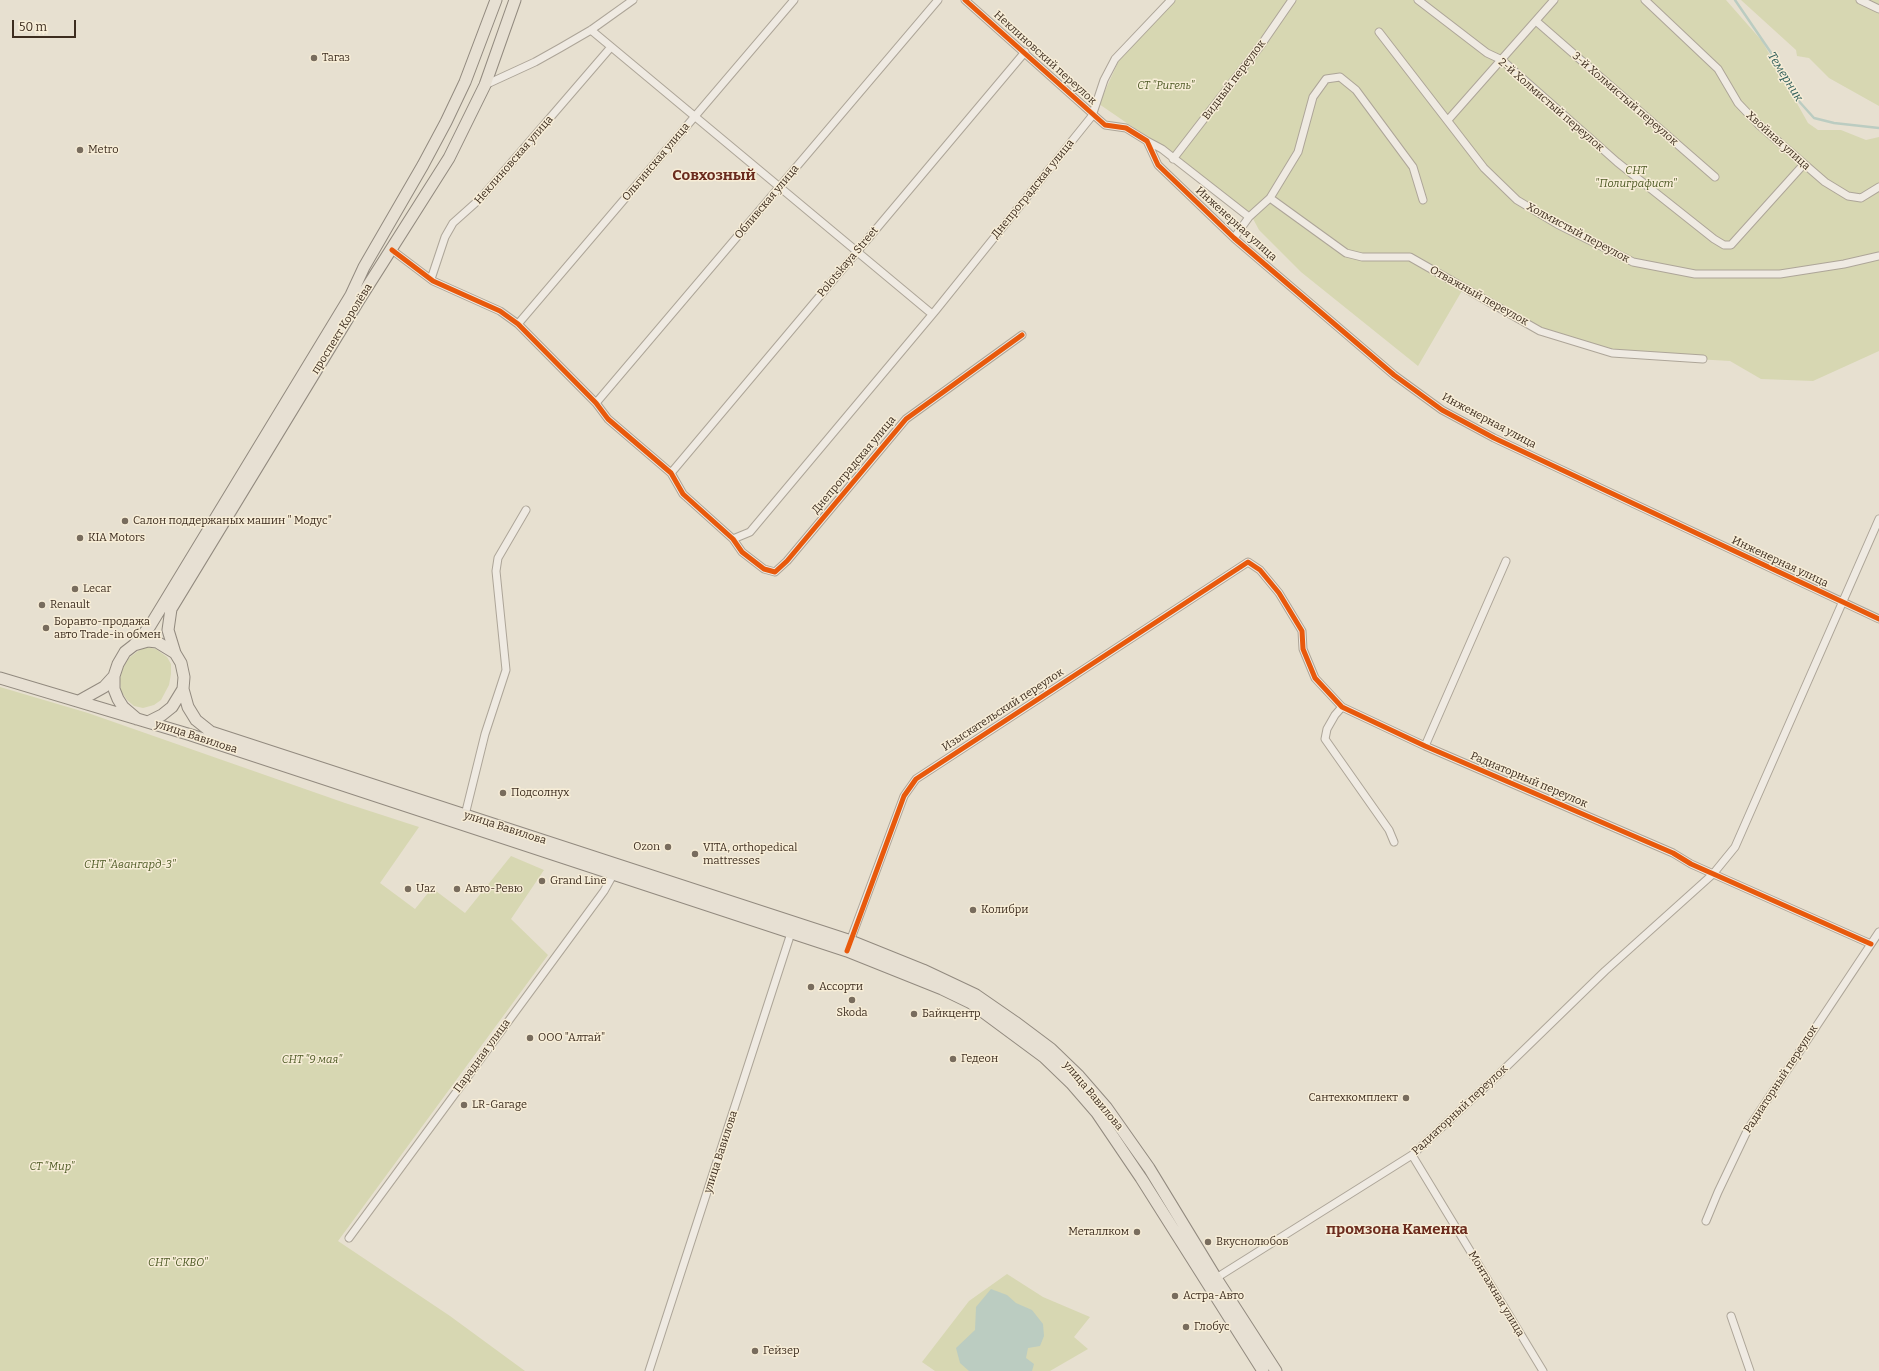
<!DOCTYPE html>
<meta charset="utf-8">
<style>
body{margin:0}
#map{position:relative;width:1879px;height:1371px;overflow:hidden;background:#e7e0d0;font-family:Bitter,serif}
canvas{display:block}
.scale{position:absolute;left:12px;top:20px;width:64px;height:18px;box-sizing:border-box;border:2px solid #3d2d1f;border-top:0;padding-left:5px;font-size:12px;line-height:14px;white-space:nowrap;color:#3d2d1f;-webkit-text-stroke:3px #f7edd7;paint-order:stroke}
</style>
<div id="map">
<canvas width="1879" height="1371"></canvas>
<div class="scale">50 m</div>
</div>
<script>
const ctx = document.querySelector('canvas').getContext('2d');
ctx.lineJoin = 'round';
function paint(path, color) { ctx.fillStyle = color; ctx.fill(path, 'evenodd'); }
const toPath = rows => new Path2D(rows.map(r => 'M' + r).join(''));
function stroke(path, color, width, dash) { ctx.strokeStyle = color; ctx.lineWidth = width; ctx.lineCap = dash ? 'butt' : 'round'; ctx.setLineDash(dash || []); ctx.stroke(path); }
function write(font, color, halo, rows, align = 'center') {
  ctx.font = font + ' Bitter,serif'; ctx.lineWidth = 3; ctx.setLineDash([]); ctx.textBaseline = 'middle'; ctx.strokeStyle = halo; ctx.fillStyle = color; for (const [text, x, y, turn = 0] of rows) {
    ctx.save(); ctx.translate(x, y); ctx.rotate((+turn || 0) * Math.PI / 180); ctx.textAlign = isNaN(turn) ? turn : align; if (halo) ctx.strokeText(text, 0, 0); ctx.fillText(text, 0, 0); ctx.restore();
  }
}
paint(toPath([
 [1174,0,1726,0,1762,41,1808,123,1818,130,1841,130,1866,140,1879,137,1879,351,1813,381,1761,379,1730,361,1609,354,1559,340,1463,289,1418,366,1301,272,1259,230,1250,213,1178,158,1099,104,1119,60],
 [1741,0,1879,0,1879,106,1829,78,1809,58,1797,56,1796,50],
 [146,647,156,649,167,657,171,664,171,674,169,685,161,700,154,705,143,708,134,706,127,700,121,691,120,679,123,668,129,658,138,651],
 [0,687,88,713,345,803,419,827,380,883,415,909,432,888,465,913,511,856,544,870,511,919,548,955,338,1241,450,1316,525,1371,0,1371],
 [1007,1274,1043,1297,1090,1317,1074,1337,1088,1349,1050,1371,935,1371,922,1362,969,1301]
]), '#d7d7b2');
paint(toPath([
 [991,1289,1007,1295,1016,1303,1032,1310,1043,1324,1044,1336,1040,1346,1028,1348,1026,1358,1034,1364,1032,1371,969,1371,960,1363,956,1348,975,1330,976,1307]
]), '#bbccc1');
stroke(toPath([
 [1735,0,1776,60,1796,98,1814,118,1834,123,1879,128]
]), '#bbccc1', 2.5);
const minor = toPath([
 [965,0,1105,125,1126,128,1147,141,1158,165,1234,238,1394,375,1442,410,1494,438,1879,619],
 [1418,0,1487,53,1502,60,1617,162,1714,239,1724,245,1731,245,1804,164],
 [1645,0,1718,69,1738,103,1758,124,1825,182,1848,196,1861,198,1879,187],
 [1860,0,1879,9],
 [1536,21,1715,177],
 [591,30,932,314],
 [1379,32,1484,168,1517,200,1557,224,1633,262,1695,274,1780,274,1844,264,1879,256],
 [485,85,535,62,560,48,591,30,633,0],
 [1448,120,1554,0],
 [1147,141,1162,149,1249,217],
 [1173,159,1261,45,1292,0],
 [1270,198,1346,253,1362,257,1410,257,1540,331,1612,353,1703,359],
 [1234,238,1249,217,1270,198,1298,152,1313,97,1326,79,1340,77,1356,90,1413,167,1423,200],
 [392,250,433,281,500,311,518,324,596,403,608,419,671,473,683,494,733,539,742,552,764,569,775,572,787,561,906,419,1022,335],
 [431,279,445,237,453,223,481,198,611,47],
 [518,324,794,0],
 [596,403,938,0],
 [671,473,1025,52],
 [733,539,750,532,936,310,1092,116,1104,80,1115,59,1171,0],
 [1342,707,1335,715,1327,729,1325,739,1389,830,1394,842],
 [1425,746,1506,561],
 [465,815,485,734,506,670,496,571,498,558,526,510],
 [849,944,904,796,916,779,1248,562,1260,570,1279,593,1302,631,1303,649,1315,678,1342,707,1425,746,1673,853,1691,864,1871,944],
 [1412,1155,1543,1371],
 [1706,1221,1718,1192,1748,1129,1879,932],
 [349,1238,604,891,614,873],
 [1213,1280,1412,1155,1498,1075,1605,971,1713,874,1735,847,1879,519],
 [1731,1316,1750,1371],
 [649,1371,791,933]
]);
const primary = toPath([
 [134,645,150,626,351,295,364,267,423,165,446,122,465,82,496,0],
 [175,653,168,630,171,609,359,300,449,158,485,85,515,0],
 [0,678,191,735,847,951,942,989,971,1003,1044,1057,1071,1083,1097,1113,1141,1178,1263,1371],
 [79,701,104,687,114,676],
 [137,719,123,707,118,699,114,689,114,676,118,664,125,652,134,645,148,641,157,642,175,653,181,663,184,677,183,689,188,707,196,720,211,732,851,941,923,970,976,995,1015,1022,1051,1049,1079,1076,1106,1107,1149,1168,1216,1278,1276,1371],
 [148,722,162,715,172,707,183,689]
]);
stroke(minor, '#ada598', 9);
stroke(primary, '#928a7f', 13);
stroke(minor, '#efeae2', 7);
stroke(primary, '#e7e0d3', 11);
stroke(toPath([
 [965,0,1105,125,1126,128,1147,141,1158,165,1234,238,1394,375,1442,410,1494,438,1879,619],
 [392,250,433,281,500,311,518,324,596,403,608,419,671,473,683,494,733,539,742,552,764,569,775,572,787,561,906,419,1022,335],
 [847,951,904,796,916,779,1248,562,1260,570,1279,593,1302,631,1303,649,1315,678,1342,707,1425,746,1673,853,1691,864,1871,944]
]), '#e8590c', 5);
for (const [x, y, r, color] of [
 [314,58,4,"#786c5d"],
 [80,150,4,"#786c5d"],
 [125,521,4,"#786c5d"],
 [80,538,4,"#786c5d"],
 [75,589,4,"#786c5d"],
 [42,605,4,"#786c5d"],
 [46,628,4,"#786c5d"],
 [503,793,4,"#786c5d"],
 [668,847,4,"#786c5d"],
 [695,854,4,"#786c5d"],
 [542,881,4,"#786c5d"],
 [408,889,4,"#786c5d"],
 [457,889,4,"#786c5d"],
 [973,910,4,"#786c5d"],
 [811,987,4,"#786c5d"],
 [852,1000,4,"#786c5d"],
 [914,1014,4,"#786c5d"],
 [530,1038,4,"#786c5d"],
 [953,1059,4,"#786c5d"],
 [1406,1098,4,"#786c5d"],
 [464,1105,4,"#786c5d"],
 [1137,1232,4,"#786c5d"],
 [1208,1242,4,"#786c5d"],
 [1175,1296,4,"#786c5d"],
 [1186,1327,4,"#786c5d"],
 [755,1351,4,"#786c5d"]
]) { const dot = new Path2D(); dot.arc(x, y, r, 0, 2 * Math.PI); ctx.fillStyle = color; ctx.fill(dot); stroke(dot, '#f7edd7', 1.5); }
write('11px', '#3d2d1f', '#f7edd7', [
 ["Тагаз",322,58],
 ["Metro",88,150],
 ["Салон поддержаных машин \" Модус\"",133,521],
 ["KIA Motors",88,538],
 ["Lecar",83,589],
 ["Renault",50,605],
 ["Боравто-продажа",54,622],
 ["авто Trade-in обмен",54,635],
 ["Подсолнух",511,793],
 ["Ozon",660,847,"right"],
 ["VITA, orthopedical",703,848],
 ["mattresses",703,861],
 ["Grand Line",550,881],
 ["Uaz",416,889],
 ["Авто-Ревю",465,889],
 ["Колибри",981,910],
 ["Ассорти",819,987],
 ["Skoda",852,1013,"center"],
 ["Байкцентр",922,1014],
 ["ООО \"Алтай\"",538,1038],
 ["Гедеон",961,1059],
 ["Сантехкомплект",1398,1098,"right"],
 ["LR-Garage",472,1105],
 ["Металлком",1129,1232,"right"],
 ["Вкуснолюбов",1216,1242],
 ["Астра-Авто",1183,1296],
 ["Глобус",1194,1327],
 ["Гейзер",763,1351]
], 'left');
write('11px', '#3d2d1f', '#f7edd7', [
 ["Неклиновский переулок",1045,58,42],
 ["Видный переулок",1234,80,-53],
 ["3-й Холмистый переулок",1625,99,41],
 ["2-й Холмистый переулок",1551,105,41],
 ["Хвойная улица",1778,141,42],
 ["Неклиновская улица",514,160,-49],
 ["Ольгинская улица",656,162,-50],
 ["Днепроградская улица",1033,189,-51],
 ["Обливская улица",767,202,-50],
 ["Инженерная улица",1236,224,42],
 ["Холмистый переулок",1578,233,28],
 ["Polotskaya Street",848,262,-50],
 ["Отважный переулок",1479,296,29],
 ["проспект Королёва",342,329,-58],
 ["Инженерная улица",1489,421,28],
 ["Днепроградская улица",854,465,-50],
 ["Инженерная улица",1780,562,25],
 ["Изыскательский переулок",1003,710,-33],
 ["улица Вавилова",196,737,18],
 ["Радиаторный переулок",1529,780,23],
 ["улица Вавилова",505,828,18],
 ["Парадная улица",482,1056,-54],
 ["Радиаторный переулок",1781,1079,-57],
 ["улица Вавилова",1093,1096,50],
 ["Радиаторный переулок",1460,1110,-43],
 ["улица Вавилова",721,1152,-72],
 ["Монтажная улица",1496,1294,59]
]);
write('italic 11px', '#4e5a25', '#f7edd7', [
 ["СТ \"Ригель\"",1166,86],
 ["СНТ",1636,171],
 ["\"Полиграфист\"",1636,184],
 ["СНТ \"Авангард-3\"",130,865],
 ["СНТ \"9 мая\"",312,1060],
 ["СТ \"Мир\"",52,1167],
 ["СНТ \"СКВО\"",178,1263]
]);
write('italic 12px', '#2e5d59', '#f7edd7', [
 ["Темерник",1785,77,58]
]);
write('bold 15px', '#6b2b1d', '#f7edd7', [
 ["Совхозный",714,176],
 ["промзона Каменка",1397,1230]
]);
</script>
